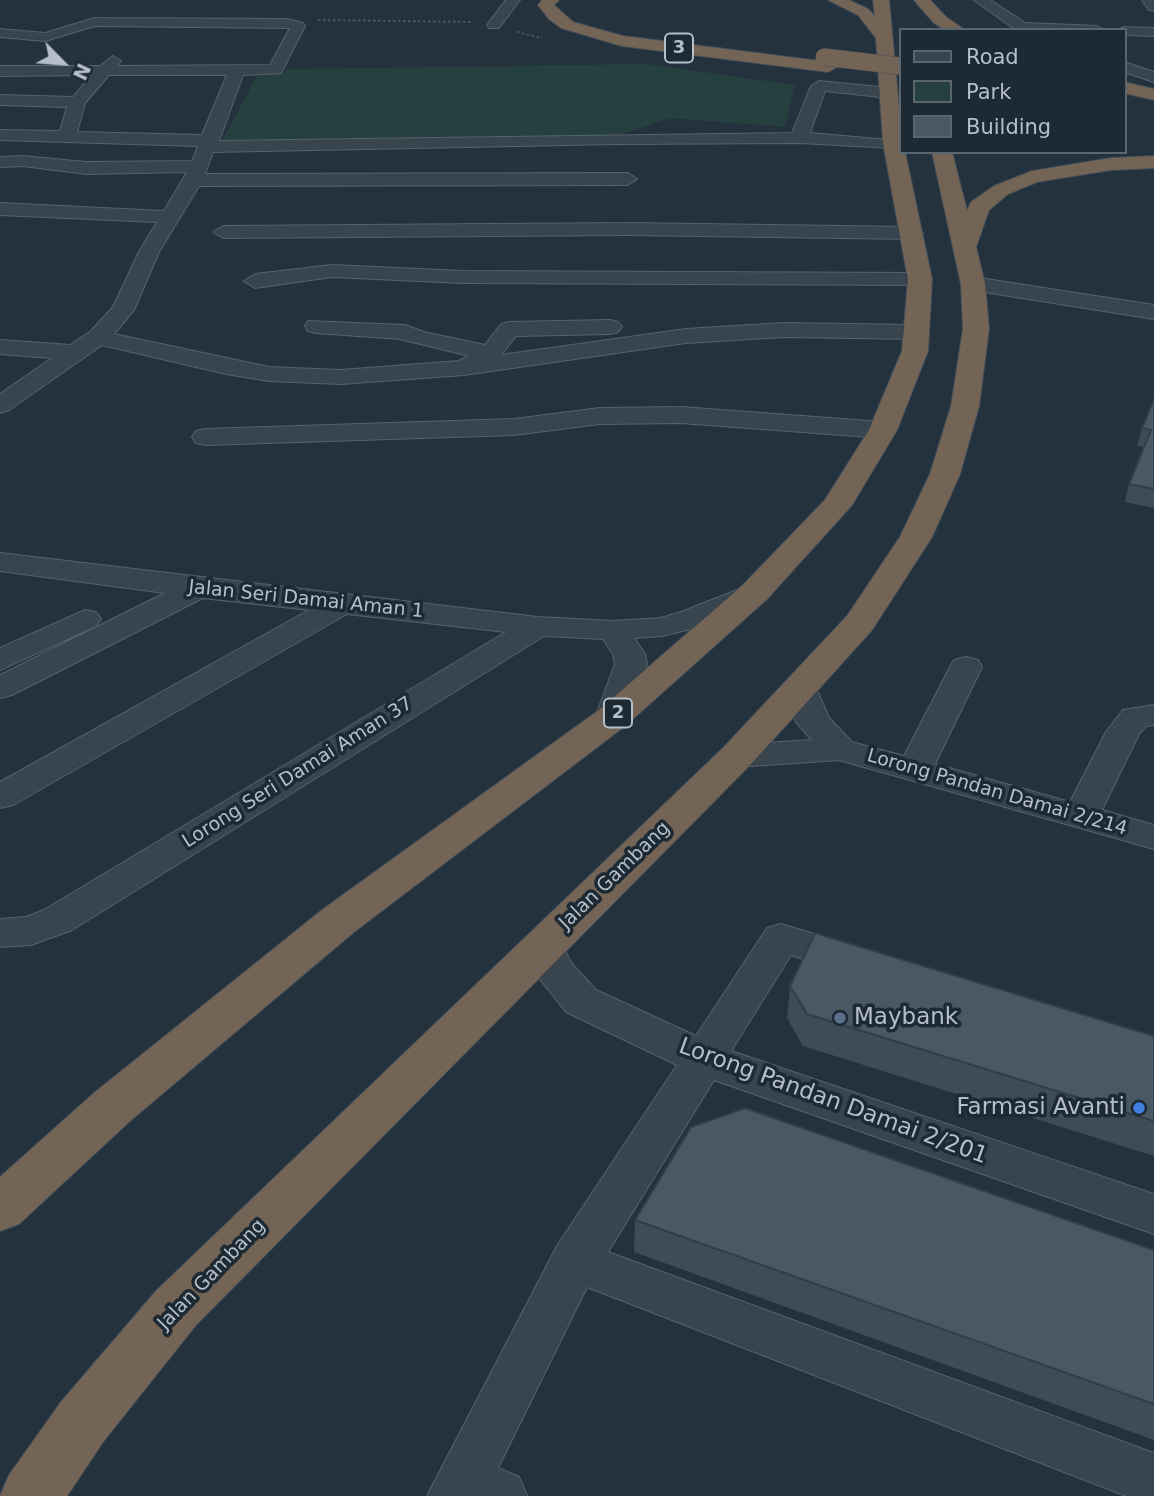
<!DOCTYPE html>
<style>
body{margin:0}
#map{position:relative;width:1154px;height:1496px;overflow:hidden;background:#24323e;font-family:"DejaVu Sans",sans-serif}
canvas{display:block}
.legend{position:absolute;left:899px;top:28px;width:228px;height:126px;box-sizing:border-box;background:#1d2933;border:2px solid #59656f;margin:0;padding:9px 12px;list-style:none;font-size:21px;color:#b4bfc9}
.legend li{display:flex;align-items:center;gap:14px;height:35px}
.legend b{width:35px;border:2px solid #59656f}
.north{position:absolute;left:28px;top:28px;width:70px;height:70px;-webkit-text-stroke:5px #1d2933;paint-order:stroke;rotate:115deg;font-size:19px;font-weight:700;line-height:28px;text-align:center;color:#b4bfc9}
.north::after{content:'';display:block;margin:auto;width:24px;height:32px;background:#b4bfc9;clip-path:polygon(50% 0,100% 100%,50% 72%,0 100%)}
</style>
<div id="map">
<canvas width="1154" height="1496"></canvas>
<ul class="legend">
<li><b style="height:9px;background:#38444e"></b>Road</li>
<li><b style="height:19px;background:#263f3f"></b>Park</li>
<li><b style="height:19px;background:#485864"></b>Building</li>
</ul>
<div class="north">N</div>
</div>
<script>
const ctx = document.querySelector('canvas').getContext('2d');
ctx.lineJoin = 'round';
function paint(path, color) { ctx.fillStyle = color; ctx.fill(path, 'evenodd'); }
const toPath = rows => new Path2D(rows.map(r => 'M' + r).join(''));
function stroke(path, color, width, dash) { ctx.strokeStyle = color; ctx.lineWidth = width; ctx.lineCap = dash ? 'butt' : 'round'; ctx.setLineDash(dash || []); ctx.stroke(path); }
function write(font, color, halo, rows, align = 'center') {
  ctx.font = font + ' "DejaVu Sans",sans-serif'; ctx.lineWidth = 7; ctx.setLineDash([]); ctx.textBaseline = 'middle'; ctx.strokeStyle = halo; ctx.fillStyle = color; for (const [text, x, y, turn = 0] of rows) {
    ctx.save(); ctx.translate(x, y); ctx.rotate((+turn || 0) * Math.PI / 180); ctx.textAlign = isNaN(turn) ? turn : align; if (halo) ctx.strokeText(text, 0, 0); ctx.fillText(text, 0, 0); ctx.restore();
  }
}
paint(toPath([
 [647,64,795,85,785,127,670,118,610,138,232,144,222,141,258,74,284,73,286,69]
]), '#263f3f');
const minor = toPath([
 [506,0,520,0,499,28,489,28,487,25,506,0],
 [974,0,990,0,1025,23,1097,26,1104,30,1016,30,974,0],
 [1142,0,1154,0,1154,11,1149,10,1142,0],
 [95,18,287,19,303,23,305,26,281,73,243,75,219,141,792,133,811,86,819,81,889,88,897,93,889,98,825,91,810,133,900,141,899,147,893,148,799,143,617,144,213,152,205,174,628,173,637,179,628,185,199,186,159,252,134,310,114,334,269,367,341,370,459,361,469,356,400,339,316,333,308,331,305,326,308,321,405,325,424,332,485,345,501,324,509,322,610,320,618,322,622,327,618,332,610,334,516,336,501,355,686,329,784,323,916,325,924,327,928,332,924,337,916,339,784,337,686,343,464,375,341,384,269,381,226,374,102,345,9,410,0,413,0,394,52,358,0,354,0,340,70,345,90,332,113,307,139,252,157,222,0,215,0,203,164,211,187,172,86,174,23,166,0,167,0,157,23,156,86,162,192,161,198,146,0,140,0,130,60,131,67,107,0,105,0,95,73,97,92,75,0,76,0,66,100,66,113,56,121,61,117,66,270,65,290,28,95,26,45,41,0,37,0,29,45,33,95,18],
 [109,75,227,75,202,135,77,132,85,103,109,75],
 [1124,27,1154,28,1154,36,1124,35,1124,30,1118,30,1124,27],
 [1124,62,1154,72,1154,82,1124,72,1124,62],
 [628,223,913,227,923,233,913,239,628,235,223,238,213,232,223,226,628,223],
 [332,265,463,271,920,273,931,279,920,285,463,283,332,277,255,288,244,281,255,274,332,265],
 [973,277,1154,305,1154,319,965,289,962,284,973,277],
 [681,407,883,422,892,424,896,430,892,436,883,438,681,423,600,424,514,435,205,445,196,443,192,437,196,431,205,429,514,419,600,408,681,407],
 [0,553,538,617,613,621,661,618,681,612,755,583,766,586,770,592,766,598,703,626,662,636,634,638,645,654,647,664,624,725,612,728,600,725,595,718,615,664,613,654,603,639,544,636,72,930,31,945,0,947,0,919,26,917,44,910,506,632,347,614,13,805,0,808,0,782,309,610,203,598,12,695,0,698,0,675,165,593,0,571,0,553],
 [85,610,96,612,101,619,96,626,0,670,0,648,85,610],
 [966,657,978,660,982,667,935,764,1070,802,1106,732,1123,710,1154,705,1154,725,1146,726,1139,734,1102,810,1154,825,1154,849,839,760,737,767,725,764,719,756,725,748,737,745,812,740,796,722,784,688,789,681,801,678,813,681,829,718,852,742,904,756,950,667,954,660,966,657],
 [781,924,870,951,876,961,870,971,855,976,791,955,731,1051,1154,1194,1154,1234,714,1080,608,1252,1154,1453,1154,1496,1126,1496,587,1287,498,1468,519,1477,527,1496,427,1496,557,1246,677,1065,566,1012,534,972,523,946,529,936,543,932,557,936,572,964,596,990,696,1036,767,928,781,924]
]);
const highway = toPath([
 [542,0,559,0,554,5,573,22,623,36,828,62,837,67,828,72,622,46,561,28,549,19,538,5,542,0],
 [828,0,849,0,868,9,875,16,873,0,889,0,900,118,900,152,905,152,932,279,928,351,897,430,852,505,767,599,625,726,354,932,130,1121,19,1224,0,1231,0,1177,94,1093,322,910,599,710,743,585,825,500,869,430,902,351,908,279,883,143,876,38,858,15,828,0],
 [914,0,930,0,946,17,965,30,945,30,934,23,914,0],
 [1124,82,1154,89,1154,100,1124,93,1124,82],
 [932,152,952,152,967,211,971,202,994,186,1032,171,1111,158,1154,156,1154,168,1111,170,1037,182,1008,194,989,210,976,247,985,284,989,329,979,406,960,474,932,537,872,630,751,764,196,1325,103,1442,67,1496,0,1496,9,1475,61,1402,156,1291,723,748,847,616,900,537,930,474,951,406,963,329,961,284,932,152]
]);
stroke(minor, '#56626c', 2);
stroke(highway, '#434f59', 2);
stroke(toPath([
 [318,20,471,22],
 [517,32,542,38]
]), '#445b5b', 2, [2.5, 2.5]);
paint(minor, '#38444e');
paint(highway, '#746455');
const highwayBridge = toPath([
 [824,57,900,66]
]);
stroke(highwayBridge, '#434f59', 18, []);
stroke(highwayBridge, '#746455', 17);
paint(toPath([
 [1154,399,1154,508,1125,502,1129,484,1144,447,1137,446,1142,428],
 [790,986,1154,1036,1154,1156,803,1046,787,1018],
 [635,1220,1154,1250,1154,1440,634,1252]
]), '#3e4c56');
const building = toPath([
 [1154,399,1154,489,1129,484,1151,430,1142,428,1154,399],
 [815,933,1154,1036,1154,1121,807,1014,790,986,815,933],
 [745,1108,1154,1250,1154,1404,635,1220,691,1127,745,1108]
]);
paint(building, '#485864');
stroke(building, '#323e46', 2);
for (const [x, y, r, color] of [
 [840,1018,7,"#5c6f8a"],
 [1139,1108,7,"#3f7fe0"]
]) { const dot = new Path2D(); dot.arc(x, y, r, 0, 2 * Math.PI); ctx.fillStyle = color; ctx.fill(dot); stroke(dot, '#1d2933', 2.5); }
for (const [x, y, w] of [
 [679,48,28],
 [618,713,28]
]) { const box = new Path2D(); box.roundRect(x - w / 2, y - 14.5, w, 29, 5); ctx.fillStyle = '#1d2933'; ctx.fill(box); stroke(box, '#b4bfc9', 2); }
write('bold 18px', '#b4bfc9', null, [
 ["3",679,48],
 ["2",618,713]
]);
write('19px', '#b4bfc9', '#1d2933', [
 ["Jalan Seri Damai Aman 1",306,600,6],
 ["Lorong Seri Damai Aman 37",298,773,-32],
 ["Lorong Pandan Damai 2/214",997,793,16],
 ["Jalan Gambang",615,876,-44],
 ["Jalan Gambang",212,1275,-46]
]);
write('23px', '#b4bfc9', '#1d2933', [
 ["Maybank",854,1018],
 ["Farmasi Avanti",1125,1108,"right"]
], 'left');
write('23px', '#b4bfc9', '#1d2933', [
 ["Lorong Pandan Damai 2/201",833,1102,20]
]);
</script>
